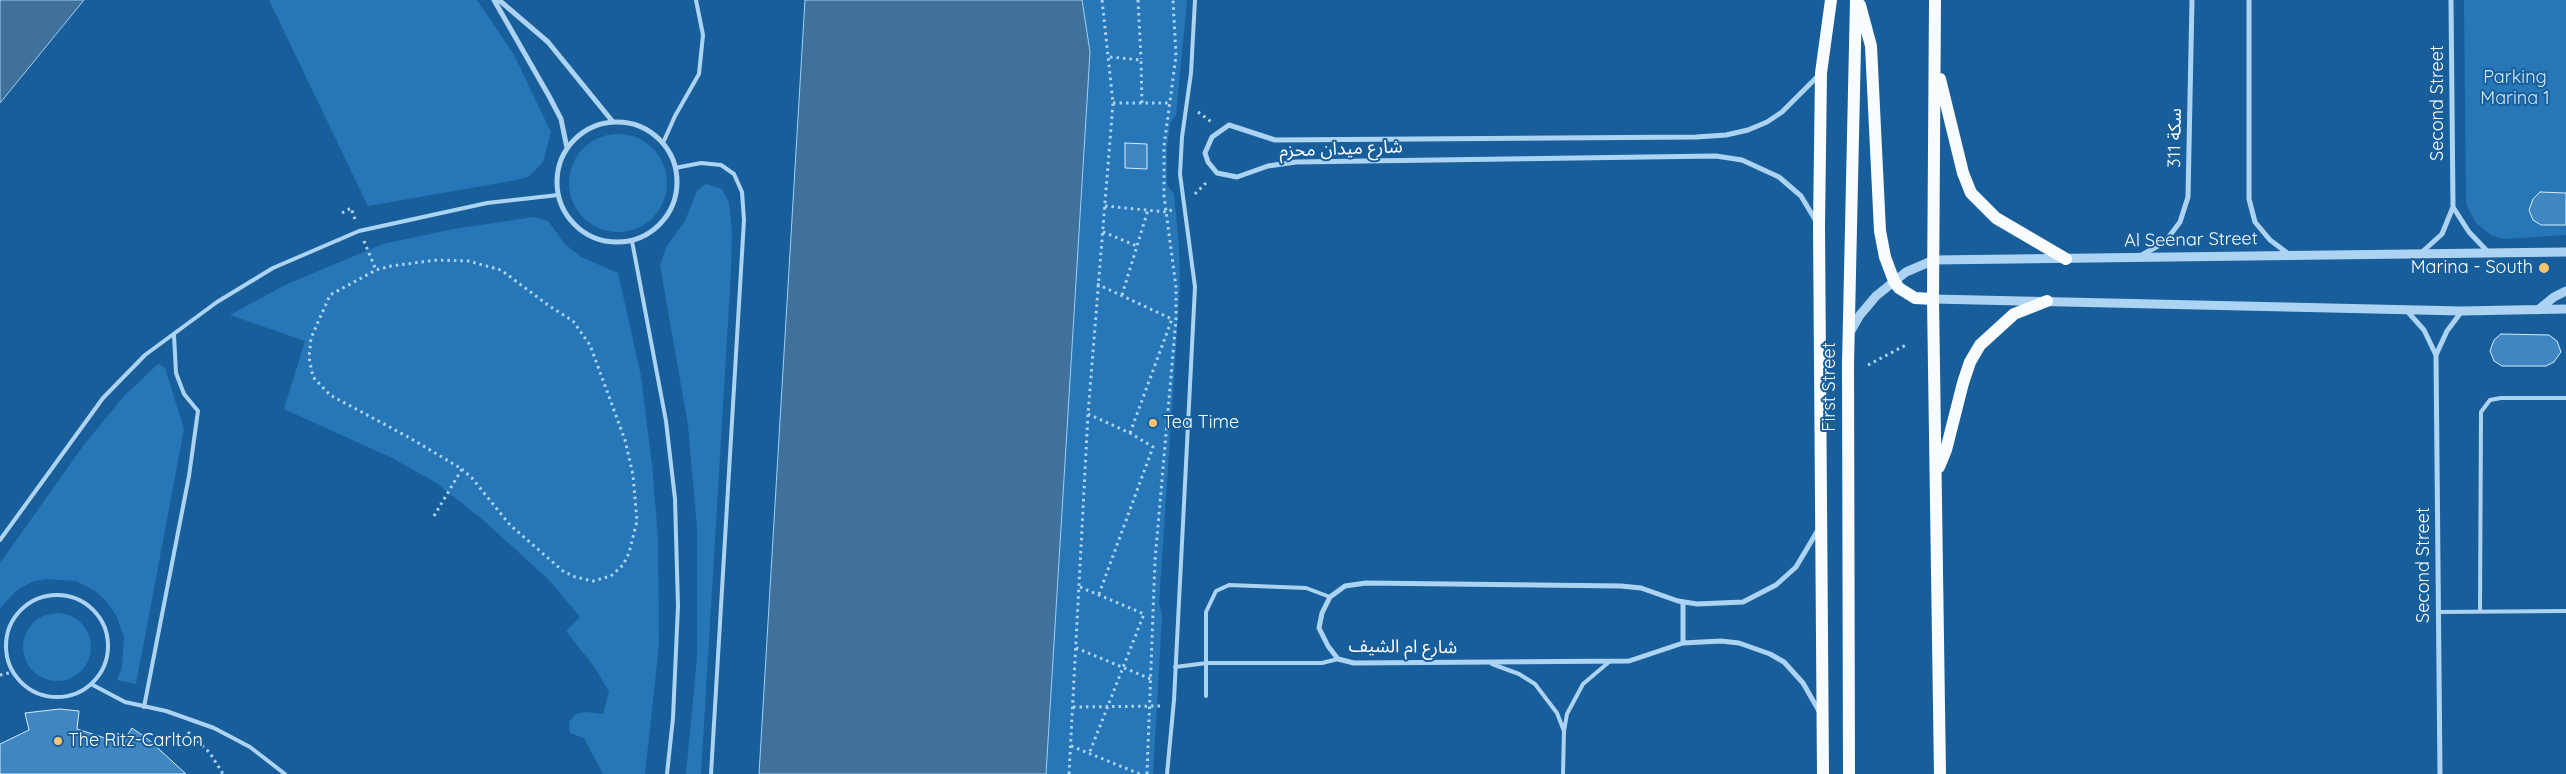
<!DOCTYPE html>
<meta charset="utf-8">
<style>
body{margin:0}
canvas{display:block;background:#175e9b}
</style>
<canvas width="2566" height="774"></canvas>
<script>
const ctx = document.querySelector('canvas').getContext('2d');
ctx.lineJoin = 'round';
function paint(path, color) { ctx.fillStyle = color; ctx.fill(path, 'evenodd'); }
const toPath = rows => new Path2D(rows.map(r => 'M' + r).join(''));
function stroke(path, color, width, dash) { ctx.strokeStyle = color; ctx.lineWidth = width; ctx.lineCap = dash ? 'butt' : 'round'; ctx.setLineDash(dash || []); ctx.stroke(path); }
function write(font, color, halo, rows, align = 'center') {
  ctx.font = font + ' Quicksand,"Noto Sans Arabic",sans-serif'; ctx.lineWidth = 4; ctx.setLineDash([]); ctx.textBaseline = 'middle'; ctx.strokeStyle = halo; ctx.fillStyle = color; for (const [text, x, y, turn = 0] of rows) {
    ctx.save(); ctx.translate(x, y); ctx.rotate((+turn || 0) * Math.PI / 180); ctx.textAlign = isNaN(turn) ? turn : align; if (halo) ctx.strokeText(text, 0, 0); ctx.fillText(text, 0, 0); ctx.restore();
  }
}
paint(toPath([
 [269,0,477,0,514,55,551,132,543,162,528,177,511,181,368,206],
 [1082,0,1187,0,1176,115,1170,123,1167,149,1167,185,1174,194,1179,246,1180,288,1159,603,1162,616,1153,774,1046,774,1090,52],
 [2464,0,2566,0,2566,235,2504,239,2491,235,2475,222,2466,203],
 '569 183a49 49 0 1 1 98 0a49 49 0 1 1-98 0Z',
 [706,184,722,189,729,203,732,229,731,272,701,774,686,774,697,658,697,529,688,425,660,265,667,246,685,221,697,191],
 [534,217,548,221,565,244,581,257,618,273,641,376,652,465,658,538,659,645,645,774,603,774,584,738,570,733,569,722,576,714,585,712,603,714,609,692,596,669,566,631,580,617,549,580,482,519,435,482,392,458,284,409,305,341,230,315,285,285,383,244,454,229],
 [158,364,165,368,184,429,136,684,117,680,122,667,124,637,117,617,107,602,95,591,76,581,49,579,34,581,17,590,0,608,0,563,83,446,124,396],
 '23 647a34 34 0 1 1 68 0a34 34 0 1 1-68 0Z'
]), '#2777b8');
const water = toPath([
 [0,0,84,0,0,103,0,0],
 [805,0,1082,0,1090,52,1046,774,759,774,805,0]
]);
paint(water, '#3f719c');
stroke(water, '#a0d0f4', 1);
const building = toPath([
 [1125,143,1147,144,1147,169,1125,168,1125,143],
 [2540,192,2566,193,2566,225,2541,225,2533,220,2529,210,2533,199,2540,192],
 [2501,334,2549,335,2557,341,2561,352,2554,362,2546,366,2502,366,2494,361,2490,351,2494,340,2501,334],
 [60,709,79,711,77,729,102,737,120,746,132,728,149,740,186,774,0,774,0,744,29,730,25,713,60,709]
]);
paint(building, '#4087c1');
stroke(building, '#d5ebfc', 1);
stroke(toPath([
 [1138,0,1141,59],
 [1110,57,1141,60,1142,104],
 [1113,103,1170,103],
 [1198,112,1213,123],
 [1195,194,1208,181],
 [1105,206,1167,212,1174,209],
 [342,213,351,208,356,222],
 [1103,232,1137,246],
 [364,241,376,270],
 [1097,284,1172,319],
 [1122,295,1148,210],
 [1868,365,1906,345],
 [1088,414,1130,433,1153,447,1099,594],
 [1130,433,1172,319],
 [434,516,462,469,410,438,330,395,313,377,309,357,311,338,330,295,376,270,391,266,437,260,468,261,501,270,548,305,573,321,590,345,625,440,633,475,637,521,629,553,623,565,611,576,593,581,575,577,563,571,510,525,472,478,462,469],
 [1080,587,1144,614,1089,754],
 [1076,648,1151,679],
 [0,675,13,672],
 [1073,707,1162,706],
 [188,732,210,753,223,774],
 [1071,746,1140,774],
 [1069,774,1088,414,1113,103,1102,0],
 [1147,774,1155,560,1176,319,1176,287,1164,196,1164,146,1176,56,1173,0]
]), '#add3f2', 3, [2.5, 4]);
stroke(toPath([
 [663,143,675,116,699,74,703,35,696,0],
 [675,168,701,163,721,165,734,174,742,192,744,220,711,774],
 [632,241,666,421,675,499,678,606,673,718,667,774],
 [0,540,103,398,145,355,217,302,273,268,359,231,487,203,558,195],
 '6 646a51 51 0 1 1 102 0a51 51 0 1 1-102 0Z',
 [2480,611,2481,412,2490,400,2501,398,2566,398],
 [2438,612,2566,611],
 [1492,664,1519,674,1535,684,1557,713,1564,731],
 [1175,667,1207,663,1322,663,1338,659],
 [91,684,125,702,166,711,214,728,250,747,285,774],
 [1206,696,1206,612,1216,591,1229,585,1306,588,1330,597],
 [144,707,189,476,198,411,184,394,176,373,174,335],
 [1167,774,1174,700,1195,287,1180,174,1182,137,1191,73,1195,0],
 [1563,774,1564,731,1567,714,1583,684,1609,662]
]), '#add3f2', 4);
stroke(toPath([
 [494,0,549,96,561,119,567,148],
 [499,0,548,42,613,122],
 [2249,0,2249,199,2255,222,2270,240,2290,255],
 '557 182a60 60 0 1 1 120 0a60 60 0 1 1-120 0Z',
 [2453,207,2469,232,2489,253],
 [1816,221,1801,196,1779,177,1742,160,1716,156,1296,162,1268,166,1237,177,1217,173,1208,162,1205,153,1212,137,1229,125,1275,140,1696,137,1726,135,1748,130,1767,122,1782,112,1819,75],
 [2421,253,2442,234,2453,207,2451,0],
 [2140,256,2165,242,2180,222,2188,197,2192,0],
 [2407,311,2424,330,2436,355,2440,774],
 [2436,355,2447,331,2462,311],
 [1818,530,1796,567,1776,585,1743,602,1697,604,1678,601,1641,588,1621,586,1366,583,1345,586,1330,597,1322,613,1319,628,1328,646,1338,659,1354,663,1629,661,1683,643,1721,641,1739,643,1770,654,1784,662,1803,683,1819,711],
 [1683,602,1683,643]
]), '#add3f2', 5);
stroke(toPath([
 [1933,299,2462,311,2566,309],
 [2538,310,2554,297,2566,291],
 [1849,334,1860,315,1876,296,1906,272,1934,260,2566,252]
]), '#add3f2', 9);
stroke(toPath([
 [1935,0,1933,299,1940,774],
 [1860,5,1871,46,1880,231,1885,257,1894,281,1899,288,1915,298,1933,299],
 [1940,79,1963,173,1971,193,1996,218,2066,259],
 [1939,467,1946,450,1963,383,1970,362,1980,345,2014,314,2047,301],
 [1823,774,1819,226,1821,73,1831,0],
 [1849,774,1848,364,1856,0]
]), '#f8fcff', 12);
for (const [x, y, r, color] of [
 [2544,268,6,"#ffc66e"],
 [1153,423,5,"#ffc66e"],
 [58,741,5,"#ffc66e"]
]) { const dot = new Path2D(); dot.arc(x, y, r, 0, 2 * Math.PI); ctx.fillStyle = color; ctx.fill(dot); stroke(dot, '#175e9b', 2); }
write('18px', '#d5ebfc', '#175e9b', [
 ["Parking",2515,78],
 ["Marina 1",2515,99]
]);
write('18px', '#fff', '#175e9b', [
 ["Second Street",2438,103,-90],
 ["سكة 311",2175,138,-89],
 ["شارع ميدان محزم",1341,149,-2],
 ["Al Seenar Street",2191,240,-1],
 ["First Street",1830,387,-90],
 ["Second Street",2424,565,-90],
 ["شارع ام الشيف",1403,647,1]
]);
write('18px', '#fff', '#175e9b', [
 ["Marina - South",2533,268,"right"],
 ["Tea Time",1163,423],
 ["The Ritz-Carlton",68,741]
], 'left');
</script>
